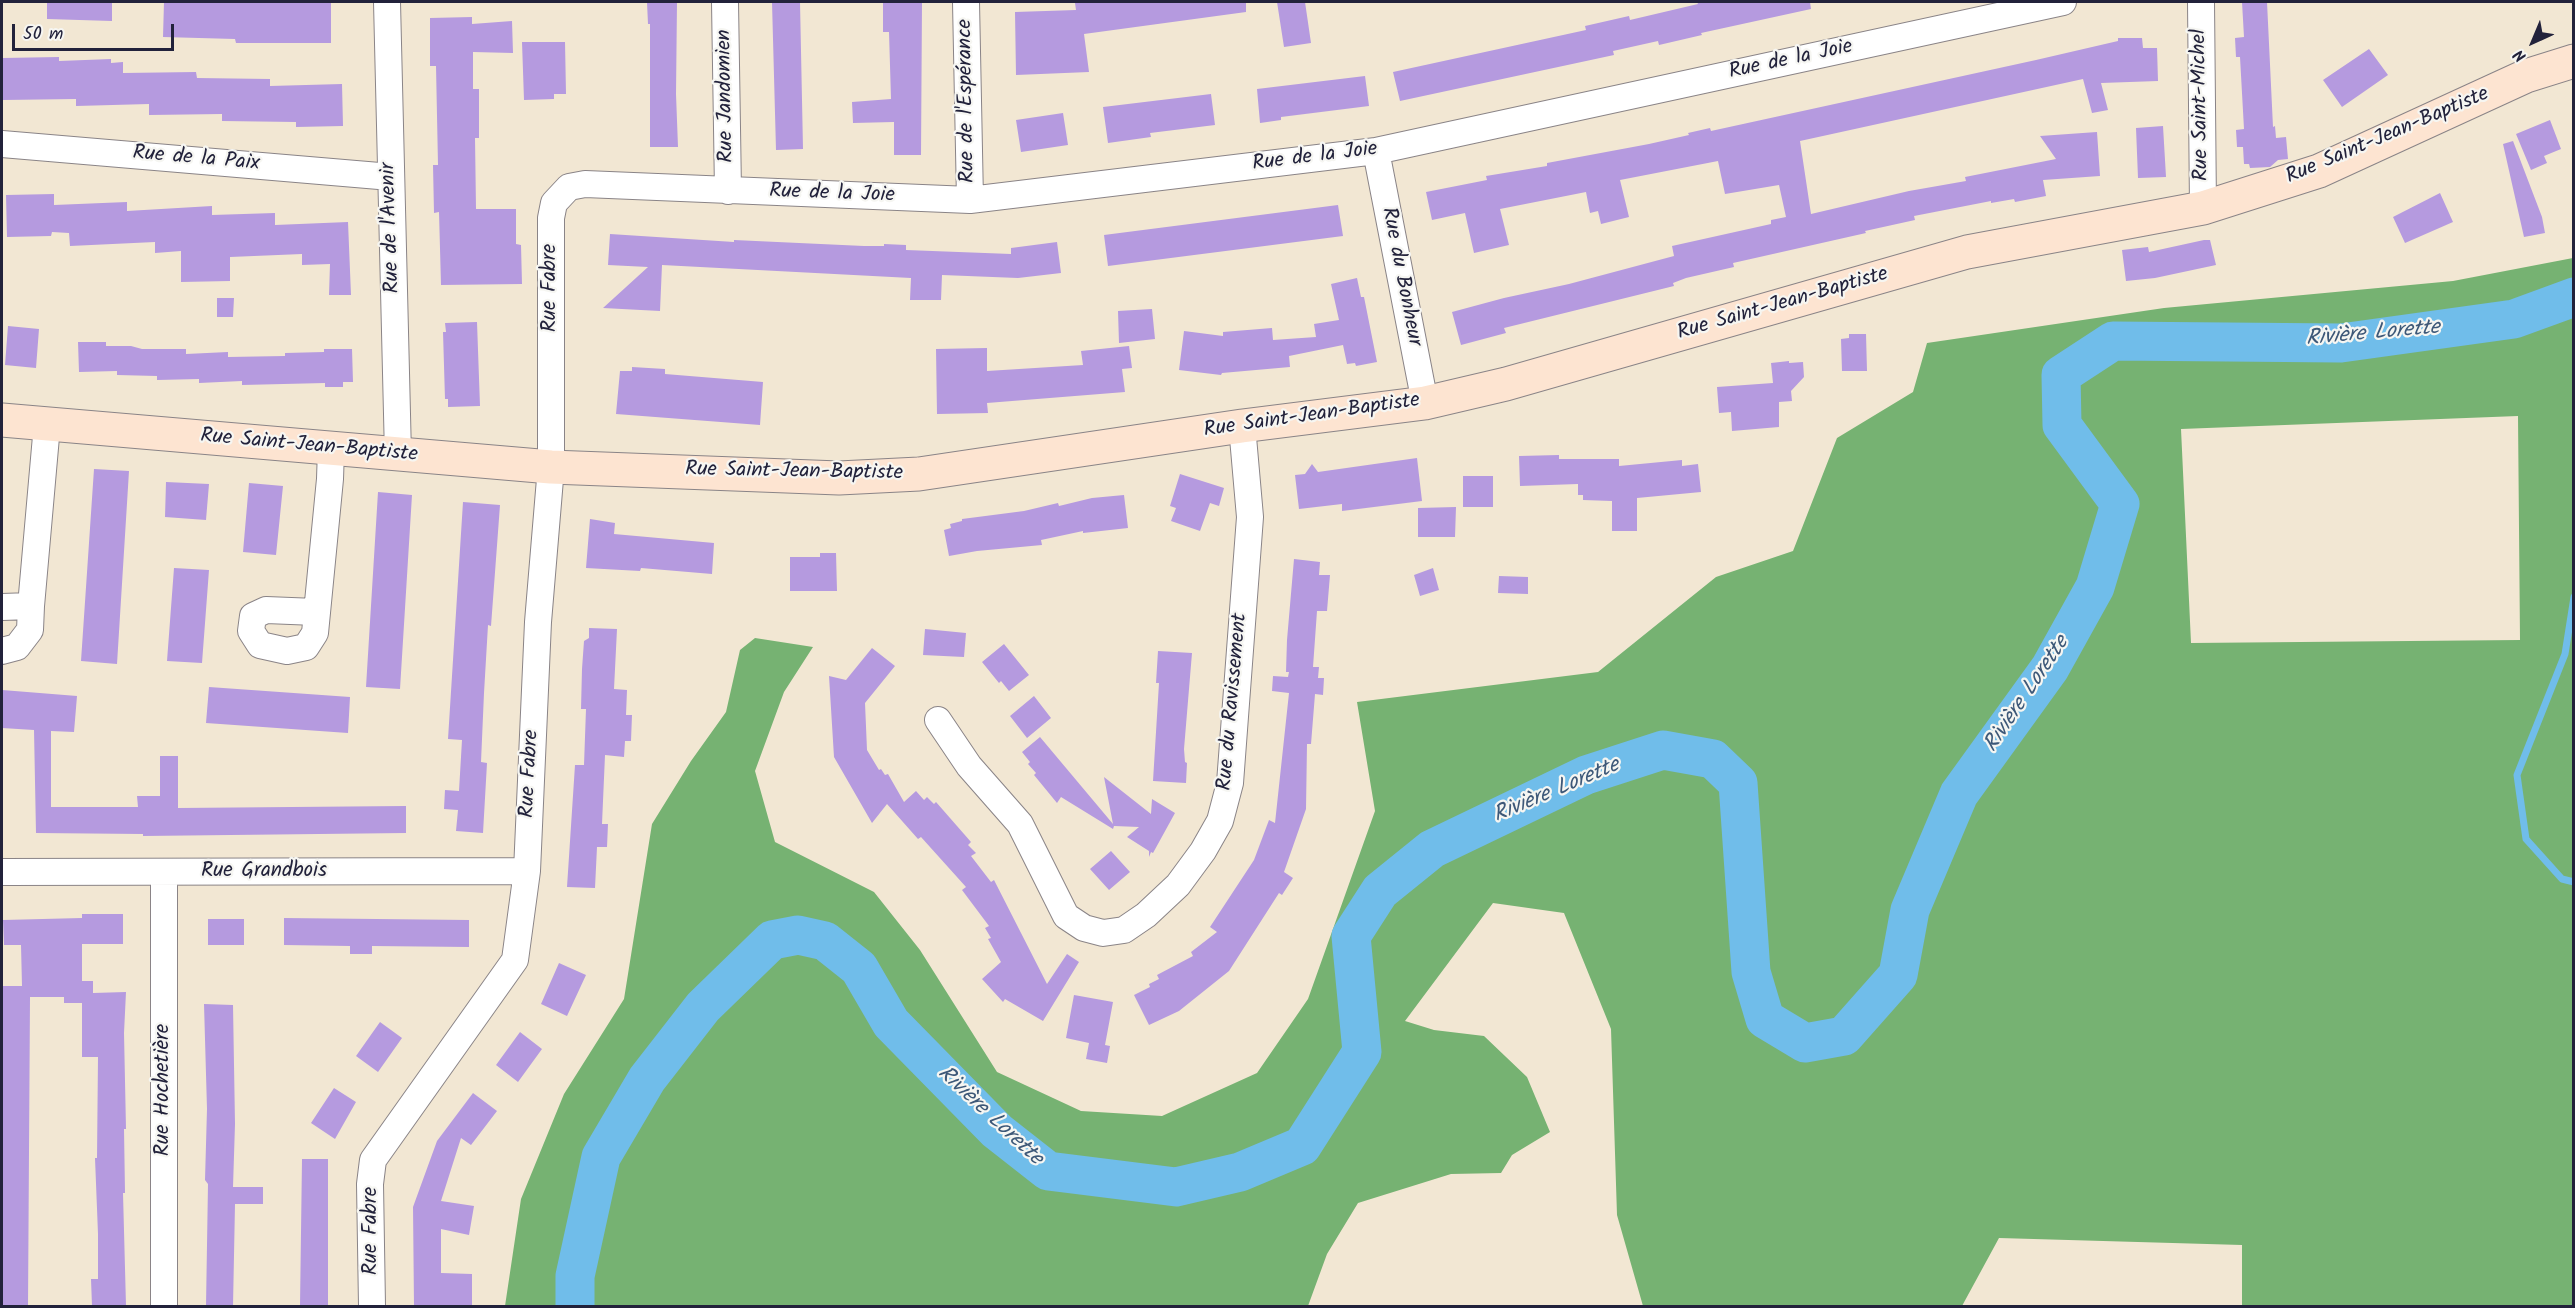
<!DOCTYPE html>
<meta charset="utf-8">
<style>
body{margin:0}
#map{position:relative;width:2575px;height:1308px;overflow:hidden;background:#f2e7d3;font-family:Kalam,sans-serif}
canvas{display:block}
.frame{position:absolute;inset:0;border:3px solid #22223b;pointer-events:none}
.north{position:absolute;left:2503px;top:12px;width:60px;height:60px;-webkit-text-stroke:4px #f6f6f2;paint-order:stroke;rotate:224deg;font-size:16px;font-weight:700;line-height:24px;text-align:center;color:#22223b}
.north::after{content:'';display:block;margin:auto;width:21px;height:27px;background:#22223b;clip-path:polygon(50% 0,100% 100%,50% 72%,0 100%)}
.scale{position:absolute;left:12px;top:24px;width:162px;height:27px;box-sizing:border-box;border:3px solid #22223b;border-top:0;padding-left:8px;font-size:18px;line-height:21px;white-space:nowrap;color:#22223b;-webkit-text-stroke:4px #f6f6f2;paint-order:stroke}
</style>
<div id="map">
<canvas width="2575" height="1308"></canvas>
<div class="frame"></div>
<div class="north">N</div>
<div class="scale">50 m</div>
</div>
<script>
const ctx = document.querySelector('canvas').getContext('2d');
ctx.lineJoin = 'round';
function paint(path, color) { ctx.fillStyle = color; ctx.fill(path, 'evenodd'); }
const toPath = rows => new Path2D(rows.map(r => 'M' + r).join(''));
function stroke(path, color, width, dash) { ctx.strokeStyle = color; ctx.lineWidth = width; ctx.lineCap = dash ? 'butt' : 'round'; ctx.setLineDash(dash || []); ctx.stroke(path); }
function write(font, color, halo, rows, align = 'center') {
  ctx.font = font + ' Kalam,sans-serif'; ctx.lineWidth = 4.5; ctx.setLineDash([]); ctx.textBaseline = 'middle'; ctx.strokeStyle = halo; ctx.fillStyle = color; for (const [text, x, y, turn = 0] of rows) {
    ctx.save(); ctx.translate(x, y); ctx.rotate((+turn || 0) * Math.PI / 180); ctx.textAlign = isNaN(turn) ? turn : align; if (halo) ctx.strokeText(text, 0, 0); ctx.fillText(text, 0, 0); ctx.restore();
  }
}
paint(toPath([
 [2573,258,2573,1306,2242,1306,2242,1245,1999,1238,1962,1306,1643,1306,1617,1215,1611,1029,1564,913,1493,903,1405,1021,1434,1030,1484,1036,1527,1077,1550,1132,1512,1155,1501,1173,1451,1174,1358,1203,1327,1254,1308,1306,505,1306,521,1199,564,1094,624,999,652,824,691,761,726,712,740,650,755,638,813,647,784,692,755,771,775,842,874,892,920,950,997,1072,1081,1111,1162,1116,1257,1073,1308,999,1375,811,1357,702,1598,672,1716,577,1793,551,1837,438,1913,392,1927,343,2164,308,2453,281],
 [2518,416,2520,640,2191,643,2181,429]
]), '#76b272');
stroke(toPath([
 [2574,597,2565,654,2517,775,2526,839,2562,879,2574,882]
]), '#70bdea', 7);
stroke(toPath([
 [575,1306,575,1276,601,1157,647,1079,703,1007,772,940,798,935,825,941,859,968,891,1023,997,1131,1048,1171,1176,1187,1240,1172,1302,1146,1362,1052,1351,936,1380,891,1432,849,1586,775,1663,750,1713,759,1738,783,1751,972,1765,1019,1805,1043,1844,1036,1898,975,1910,910,1959,794,2050,668,2095,587,2120,504,2062,425,2061,375,2113,341,2341,343,2514,319,2574,297]
]), '#70bdea', 39);
paint(toPath([
 [47,2,112,2,112,21,47,19],
 [164,2,331,2,331,43,236,43,235,39,163,37],
 [647,2,677,2,676,94,678,147,650,147,650,24,648,24],
 [772,2,800,2,803,149,776,150],
 [883,2,922,2,921,155,894,155,894,122,853,123,852,102,891,99,889,32,883,32],
 [1090,2,1246,2,1246,12,1084,34,1089,72,1016,75,1015,12,1076,10,1075,3],
 [1277,2,1305,2,1311,43,1284,47],
 [1697,2,1810,2,1811,9,1701,33,1702,35,1659,45,1658,41,1613,51,1614,55,1400,101,1393,72,1586,30,1585,26,1629,16,1630,20,1698,4],
 [2242,2,2267,2,2273,127,2275,126,2276,138,2286,137,2288,159,2278,160,2270,167,2250,168,2249,164,2244,164,2243,147,2237,147,2236,130,2244,129,2240,57,2236,57,2235,38,2244,37],
 [472,17,472,24,512,21,513,53,473,52,473,89,479,89,479,138,475,138,476,209,516,209,516,244,521,245,522,284,441,285,439,212,434,213,433,165,438,165,436,66,430,66,430,18],
 [2118,38,2142,38,2143,48,2157,48,2158,81,2101,83,2108,110,2092,113,2083,79,1800,141,1811,214,1909,191,1966,181,1965,177,2056,159,2040,136,2097,132,2100,176,2043,180,2046,196,2015,202,2014,199,1991,203,1991,201,1914,216,1915,220,1865,231,1866,233,1733,263,1734,267,1686,278,1673,283,1674,286,1504,328,1506,333,1461,345,1452,312,1504,298,1569,284,1674,256,1672,246,1771,224,1771,220,1786,217,1779,185,1725,194,1718,161,1620,180,1629,217,1601,224,1598,211,1590,213,1586,192,1500,209,1509,245,1474,253,1465,213,1432,220,1426,192,1487,180,1486,176,1547,166,1547,163,1649,144,1689,135,1688,133,1710,128,1711,131,2036,60,2118,41],
 [522,42,565,42,566,94,554,94,554,99,524,100],
 [2369,49,2388,75,2342,107,2323,80],
 [59,57,59,61,111,59,111,63,123,62,123,73,196,72,197,78,270,79,270,86,342,84,343,126,296,127,296,122,222,121,222,114,149,115,149,104,76,106,76,99,3,100,3,58],
 [1365,76,1369,106,1281,117,1281,120,1260,123,1257,89],
 [1211,94,1215,125,1150,133,1151,137,1108,143,1103,107],
 [1063,113,1068,145,1021,152,1016,120],
 [2550,120,2561,149,2544,156,2547,163,2531,170,2516,134],
 [2163,126,2166,177,2138,178,2136,128],
 [2513,141,2542,217,2545,233,2524,237,2503,144],
 [2440,193,2453,222,2405,243,2393,217],
 [54,194,54,205,127,202,127,211,212,206,212,215,275,213,275,225,348,222,351,295,329,295,330,264,302,265,302,254,230,257,230,281,181,282,181,251,155,253,155,242,70,246,69,233,52,232,51,236,7,237,6,195],
 [1338,205,1343,236,1108,266,1104,235],
 [610,234,734,242,734,240,864,246,884,246,884,244,906,245,906,250,1011,254,1011,248,1057,242,1061,273,1018,278,942,275,941,300,910,300,911,278,662,265,660,311,603,308,648,267,608,265],
 [2204,240,2210,240,2216,265,2155,278,2126,281,2122,250,2148,247,2149,252],
 [1357,278,1361,297,1364,297,1377,362,1356,366,1355,363,1347,364,1343,345,1289,356,1290,367,1222,373,1221,375,1179,370,1184,331,1223,336,1223,332,1272,328,1273,340,1316,337,1314,324,1339,320,1331,284],
 [217,298,234,298,233,317,217,317],
 [1152,309,1155,339,1119,343,1118,311],
 [477,322,480,406,448,407,448,399,445,399,443,332,446,332,445,323],
 [8,326,39,329,36,368,5,365],
 [1849,334,1866,334,1867,371,1842,371,1841,339,1849,338],
 [78,342,106,342,106,346,131,346,142,349,186,349,186,354,228,352,228,357,285,356,285,353,324,352,324,349,352,349,353,382,343,382,343,387,325,387,325,383,242,385,242,381,199,383,199,379,157,380,157,376,117,375,117,371,79,372],
 [1129,346,1132,368,1122,369,1125,392,987,403,988,413,937,414,936,349,987,348,987,371,1083,365,1081,351],
 [1789,361,1789,363,1803,362,1804,377,1791,391,1792,401,1779,402,1779,427,1732,431,1731,412,1719,413,1717,387,1773,383,1771,363],
 [632,367,665,369,665,374,763,382,760,425,616,414,620,371,632,371],
 [1559,455,1559,459,1619,459,1619,466,1682,460,1682,466,1698,464,1701,492,1637,498,1637,531,1612,531,1612,501,1583,500,1583,495,1578,495,1578,484,1520,486,1519,456],
 [1417,458,1422,501,1342,511,1342,504,1299,509,1295,475,1305,474,1312,464,1318,472],
 [94,469,129,471,117,664,81,661],
 [1180,474,1224,488,1219,506,1210,503,1200,531,1171,521,1176,508,1170,506],
 [1463,476,1493,476,1493,507,1463,507],
 [166,482,209,484,206,520,165,517],
 [249,483,283,486,276,555,243,552],
 [378,492,412,495,400,689,366,687],
 [1124,495,1128,528,1083,533,1083,531,1041,540,1042,545,977,551,949,556,944,530,951,528,950,524,962,521,962,519,1024,511,1058,503,1059,506,1092,498],
 [463,502,500,505,491,626,488,625,484,693,481,762,487,763,483,833,456,831,458,810,444,809,445,790,459,791,462,740,448,739],
 [1456,507,1455,537,1418,537,1418,508],
 [590,519,615,523,614,534,714,543,712,574,641,568,640,571,586,568],
 [820,553,836,553,837,591,790,591,790,557,820,557],
 [1294,559,1320,562,1319,575,1330,575,1327,611,1317,611,1313,667,1319,667,1318,678,1324,678,1323,695,1315,694,1311,744,1307,744,1306,809,1284,872,1293,878,1282,895,1279,893,1229,971,1179,1011,1149,1025,1134,995,1150,987,1149,984,1159,979,1157,975,1193,956,1191,952,1217,932,1210,927,1254,860,1269,820,1275,823,1289,693,1272,691,1273,676,1288,677,1289,672,1286,672,1287,640],
 [174,568,209,570,202,663,167,661],
 [1433,568,1439,590,1420,596,1414,575],
 [1499,576,1528,577,1528,594,1498,593],
 [589,628,617,629,614,689,627,690,626,715,632,715,631,741,625,741,624,757,605,755,602,824,608,824,607,847,597,847,595,888,567,887,575,765,584,765,586,709,581,709,582,669,584,641,589,638],
 [925,629,966,633,964,657,923,655],
 [1004,644,1029,675,1009,691,1001,681,999,683,982,662],
 [872,648,895,666,865,703,867,750,879,770,881,769,885,775,888,774,904,802,916,791,924,800,927,797,934,804,936,802,971,842,968,845,976,853,971,856,991,882,994,880,1047,984,1067,954,1079,962,1043,1021,1005,999,1003,1002,982,979,1001,962,988,939,991,938,985,928,989,926,962,890,966,887,921,837,918,839,887,804,872,823,834,757,829,676,846,680],
 [1158,651,1192,653,1184,749,1185,762,1187,763,1186,783,1153,781,1159,683,1156,683],
 [209,687,350,697,348,733,206,723],
 [2,690,77,696,74,732,51,731,51,807,138,807,137,796,160,796,160,756,178,756,178,808,406,806,406,833,143,836,143,834,36,833,34,730,2,728],
 [1034,696,1051,718,1027,738,1010,716],
 [1040,737,1113,824,1104,777,1151,814,1152,799,1175,813,1153,853,1151,852,1149,857,1149,851,1127,837,1139,827,1114,826,1113,829,1061,797,1057,803,1034,775,1036,773,1028,764,1030,762,1022,752],
 [1111,851,1130,872,1109,890,1090,869],
 [82,914,123,914,123,944,82,944,82,981,93,981,93,993,126,992,124,1033,126,1129,124,1129,125,1193,123,1193,126,1306,92,1306,91,1279,98,1279,98,1234,95,1158,97,1158,98,1057,82,1057,82,1003,64,1003,64,997,30,997,28,1306,2,1306,2,986,22,986,21,945,4,945,3,920,82,918],
 [284,918,469,920,469,947,372,946,372,954,350,954,350,946,284,945],
 [208,919,244,919,244,945,208,945],
 [559,963,586,975,567,1016,541,1004],
 [1074,995,1113,1002,1105,1045,1110,1046,1107,1063,1086,1059,1089,1043,1066,1038],
 [204,1004,233,1005,235,1124,233,1187,263,1187,263,1204,235,1204,233,1306,206,1306,208,1184,205,1180,207,1109],
 [380,1022,402,1038,378,1072,356,1056],
 [520,1032,542,1049,518,1082,496,1065],
 [334,1088,356,1102,335,1139,311,1123],
 [473,1093,497,1111,471,1145,461,1138,441,1201,474,1206,469,1235,441,1229,441,1273,472,1274,472,1306,414,1306,413,1207,437,1141],
 [302,1159,328,1159,328,1306,300,1306]
]), '#b59adf');
const street = toPath([
 [387,2,398,455],
 [725,2,728,191],
 [966,2,970,200],
 [2201,2,2203,208],
 [2,144,391,177],
 [1376,151,1425,403],
 [2,607,31,606],
 [316,612,266,610,253,616,251,631,260,645,287,651,306,647,315,633,330,479,331,449],
 [2,651,17,647,30,630,31,606,47,425],
 [938,720,969,766,1020,824,1066,916,1084,928,1103,933,1124,930,1146,915,1178,885,1203,851,1220,821,1230,783,1250,517,1242,426],
 [2,872,527,871],
 [164,873,164,1306],
 [372,1306,370,1184,373,1160,515,960,527,871,538,622,551,467,551,218,554,203,569,187,585,184,970,200,1376,151,2063,2]
]);
const secondary = toPath([
 [2,420,551,467,839,478,919,474,1242,426,1425,403,1506,384,1967,252,2203,208,2319,171,2526,76,2574,61]
]);
stroke(street, '#8a8487', 28);
stroke(secondary, '#8a8487', 35);
stroke(street, '#fff', 26);
stroke(secondary, '#fde4d1', 33);
write('21px', '#22223b', '#f6f6f2', [
 ["Rue de la Joie",1791,61,-12],
 ["Rue Jandomien",727,96,-91],
 ["Rue de l'Espérance",968,101,-91],
 ["Rue Saint-Michel",2202,105,-91],
 ["Rue Saint-Jean-Baptiste",2388,137,-23],
 ["Rue de la Joie",1315,158,-7],
 ["Rue de la Paix",196,160,5],
 ["Rue de la Joie",832,195,2],
 ["Rue de l'Avenir",392,228,-92],
 ["Rue du Bonheur",1400,277,79],
 ["Rue Fabre",551,288,-90],
 ["Rue Saint-Jean-Baptiste",1783,305,-16],
 ["Rue Saint-Jean-Baptiste",1312,417,-8],
 ["Rue Saint-Jean-Baptiste",309,447,5],
 ["Rue Saint-Jean-Baptiste",794,473,1],
 ["Rue du Ravissement",1234,702,-85],
 ["Rue Fabre",531,774,-87],
 ["Rue Grandbois",264,872],
 ["Rue Hochetière",164,1090,-90],
 ["Rue Fabre",372,1231,-90]
]);
write('italic 22px', '#3d5878', '#f6f6f2', [
 ["Rivière Lorette",2373,335,-5],
 ["Rivière Lorette",2028,695,-56],
 ["Rivière Lorette",1557,792,-23],
 ["Rivière Lorette",989,1117,43]
]);
</script>
